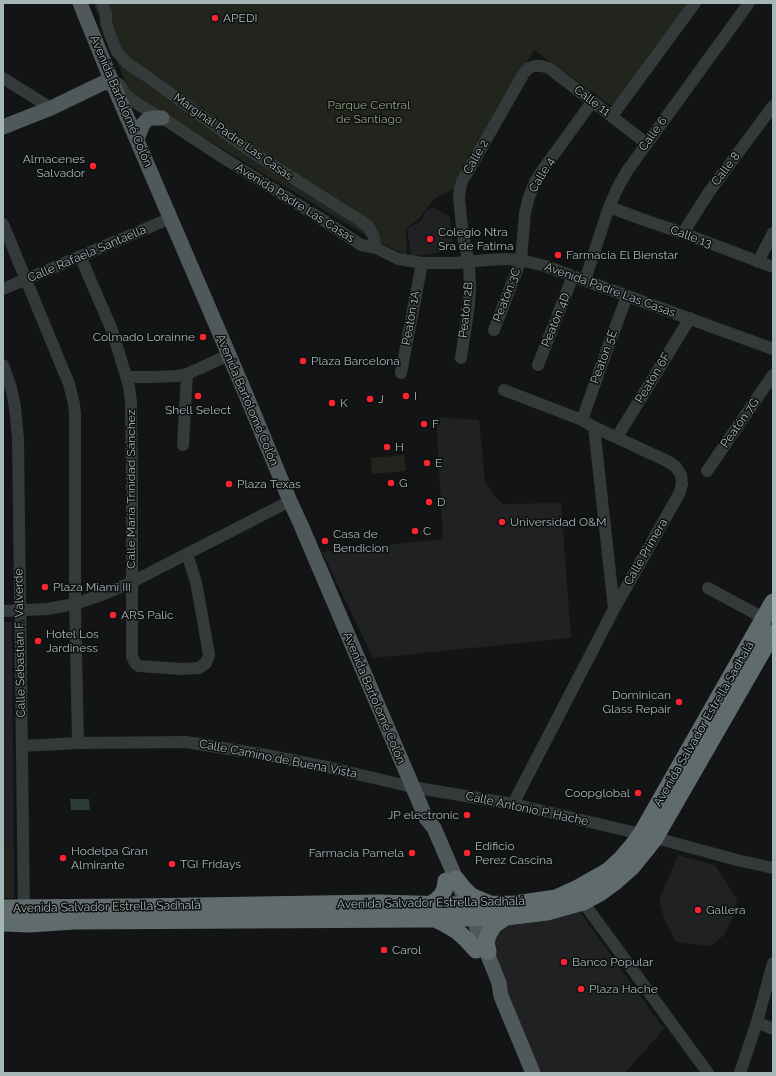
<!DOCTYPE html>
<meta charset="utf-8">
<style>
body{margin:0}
#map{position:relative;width:776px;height:1076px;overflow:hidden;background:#131415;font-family:Raleway,sans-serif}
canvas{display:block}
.frame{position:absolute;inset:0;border:4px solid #a4b6b5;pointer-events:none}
</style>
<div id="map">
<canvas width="776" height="1076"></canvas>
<div class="frame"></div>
</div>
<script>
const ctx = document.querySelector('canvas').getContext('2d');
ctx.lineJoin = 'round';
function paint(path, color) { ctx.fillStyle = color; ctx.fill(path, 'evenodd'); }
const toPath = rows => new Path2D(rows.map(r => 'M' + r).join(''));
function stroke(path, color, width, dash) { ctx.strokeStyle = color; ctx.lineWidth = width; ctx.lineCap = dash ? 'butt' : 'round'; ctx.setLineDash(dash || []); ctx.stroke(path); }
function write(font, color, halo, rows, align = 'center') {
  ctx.font = font + ' Raleway,sans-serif'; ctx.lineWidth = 3; ctx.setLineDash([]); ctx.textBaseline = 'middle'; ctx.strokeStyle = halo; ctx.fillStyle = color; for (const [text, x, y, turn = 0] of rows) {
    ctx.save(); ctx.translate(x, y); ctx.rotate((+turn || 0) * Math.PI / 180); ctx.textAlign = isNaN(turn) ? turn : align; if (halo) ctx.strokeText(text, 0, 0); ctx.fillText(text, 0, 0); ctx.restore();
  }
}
paint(toPath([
 [434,207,450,217,453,250,411,257,407,228,420,222,426,211],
 [436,417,479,420,485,481,493,494,503,504,561,503,571,638,373,658,322,552,443,539],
 [3,622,12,622,14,898,3,898],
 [678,855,715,865,737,899,735,913,724,935,711,946,676,942,664,919,659,900],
 [580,912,664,1029,625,1073,541,1073,492,960,491,933,510,924]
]), '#1f2122');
paint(toPath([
 [93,3,689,3,613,107,534,50,455,189,435,198,419,219,406,228,407,255,370,238,130,93],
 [404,455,406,471,372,474,371,458],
 [3,846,14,847,14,898,3,898]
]), '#22251d');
paint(toPath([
 [70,799,89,799,90,810,71,810]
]), '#2b3b37');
stroke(toPath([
 [102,3,106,13,106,22,110,35,117,52,127,63,145,75,247,149,358,219,368,226,373,235,376,248],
 [3,78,51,108],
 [115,82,119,84,126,95,139,105,167,121,222,157,320,218,361,245,376,248,398,259,422,263,455,263,487,260,504,259,521,260,545,266,773,349],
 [612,116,695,3],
 [609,207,647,221,683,233,773,267],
 [3,224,69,384,74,404,75,414,75,604,78,743],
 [683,233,709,192,773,106],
 [80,256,112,330,129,386,131,403,132,487,132,657,136,664,139,666,182,669,199,668,206,663,207,660,209,655,202,615,196,582,187,554],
 [758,262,773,233],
 [585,280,609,207,618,187,627,171,749,3],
 [3,289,171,218],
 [494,330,521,260,525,213,529,197,535,182,544,168,592,102],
 [461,358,469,305,470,287,469,262,464,241,462,227,459,198,460,189,462,181,467,173,524,73,529,68,534,66,541,66,549,68,646,143],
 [3,365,11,388,15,407,18,438,24,914],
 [538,365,573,276],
 [401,373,422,263],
 [127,377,153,377,177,376,187,374,229,355],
 [504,390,582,420,594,427,669,462,676,467,681,475,682,484,679,494,614,609,513,804],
 [582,420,605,355,627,296],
 [594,427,614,609],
 [617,437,690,318],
 [183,445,187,374],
 [707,471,773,375],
 [708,588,773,623],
 [3,611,47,609,75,604,104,594,132,582,290,501],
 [22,746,78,743,186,742,266,755,327,767,412,787,513,804,641,834,737,860,773,868],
 [583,902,708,1073],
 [757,1022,773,1029],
 [740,1073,757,1022,773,963]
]), '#34393a', 12);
stroke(toPath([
 [80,3,112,82,244,390,290,501,301,525,426,818,434,828,473,918,499,983,501,996,533,1073],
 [3,127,51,108,103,83,112,82],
 [137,139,143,124,148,119,153,118,162,118]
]), '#505959', 15);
stroke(toPath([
 [456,879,463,888,471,896,488,903],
 [431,904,437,900,442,895,445,888,446,881],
 [3,908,137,907,379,903,450,905,515,904,556,898,578,888,608,871,621,859,633,845,641,834,773,602],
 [437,920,445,924,457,931,467,940,476,950],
 [3,923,30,924,74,921,423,919,506,917,547,912,583,902,600,893,615,882,632,867,645,851,655,838,773,633],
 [488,952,486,942,489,933,494,925,506,917]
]), '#606b6b', 17);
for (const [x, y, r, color] of [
 [215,18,4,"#fb2532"],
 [93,166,4,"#fb2532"],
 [430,239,4,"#fb2532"],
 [558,255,4,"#fb2532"],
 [203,337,4,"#fb2532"],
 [303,361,4,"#fb2532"],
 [198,396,4,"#fb2532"],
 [406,396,4,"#fb2532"],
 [370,399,4,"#fb2532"],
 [332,403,4,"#fb2532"],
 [424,424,4,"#fb2532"],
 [387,447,4,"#fb2532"],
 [427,463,4,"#fb2532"],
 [391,483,4,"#fb2532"],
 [229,484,4,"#fb2532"],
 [429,502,4,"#fb2532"],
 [502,522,4,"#fb2532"],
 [415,531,4,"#fb2532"],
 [325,541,4,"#fb2532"],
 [45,587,4,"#fb2532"],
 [113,615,4,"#fb2532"],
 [38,641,4,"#fb2532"],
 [679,702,4,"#fb2532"],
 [638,793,4,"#fb2532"],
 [467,815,4,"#fb2532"],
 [412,853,4,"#fb2532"],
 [467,853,4,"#fb2532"],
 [63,858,4,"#fb2532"],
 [172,864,4,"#fb2532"],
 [698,910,4,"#fb2532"],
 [384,950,4,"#fb2532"],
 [564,962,4,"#fb2532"],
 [581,989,4,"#fb2532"]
]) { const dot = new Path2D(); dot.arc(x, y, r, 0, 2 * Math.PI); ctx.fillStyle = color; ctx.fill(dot); stroke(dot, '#0e0f10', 1.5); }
write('12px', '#a4b6b5', '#0e0f10', [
 ["APEDI",223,18],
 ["Almacenes",85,159,"right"],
 ["Salvador",85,173,"right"],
 ["Colegio Ntra",438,232],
 ["Sra de Fatima",438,246],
 ["Farmacia El Bienstar",566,255],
 ["Colmado Lorainne",195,337,"right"],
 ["Plaza Barcelona",311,361],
 ["I",414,396],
 ["J",378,399],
 ["K",340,403],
 ["Shell Select",198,410,"center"],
 ["F",432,424],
 ["H",395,447],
 ["E",435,463],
 ["G",399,483],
 ["Plaza Texas",237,484],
 ["D",437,502],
 ["Universidad O&M",510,522],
 ["C",423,531],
 ["Casa de",333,534],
 ["Bendicion",333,548],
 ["Plaza Miami III",53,587],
 ["ARS Palic",121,615],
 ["Hotel Los",46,634],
 ["Jardiness",46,648],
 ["Dominican",671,695,"right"],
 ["Glass Repair",671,709,"right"],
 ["Coopglobal",630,793,"right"],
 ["JP electronic",459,815,"right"],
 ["Edificio",475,846],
 ["Perez Cascina",475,860],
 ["Hodelpa Gran",71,851],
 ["Almirante",71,865],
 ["Farmacia Pamela",404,853,"right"],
 ["TGI Fridays",180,864],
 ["Gallera",706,910],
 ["Carol",392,950],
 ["Banco Popular",572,962],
 ["Plaza Hache",589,989]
], 'left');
write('12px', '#a4b6b5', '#0e0f10', [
 ["Avenida Bartolomé Colón",121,101,67],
 ["Calle 11",592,101,37],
 ["Calle 6",653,134,-54],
 ["Marginal Padre Las Casas",233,137,35],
 ["Calle 2",476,157,-60],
 ["Calle 8",726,169,-53],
 ["Calle 4",542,175,-59],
 ["Avenida Padre Las Casas",295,203,32],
 ["Calle 13",691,237,20],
 ["Calle Rafaela Santaella",87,254,-23],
 ["Avenida Padre Las Casas",610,290,20],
 ["Peatón 3C",507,295,-69],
 ["Peatón 2B",466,310,-84],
 ["Peatón 1A",411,318,-80],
 ["Peatón 4D",556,320,-68],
 ["Peatón 5E",604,357,-70],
 ["Peatón 6F",653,378,-59],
 ["Avenida Bartolomé Colón",247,400,67],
 ["Peatón 7G",740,423,-55],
 ["Calle María Trinidad Sánchez",131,489,-90],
 ["Calle Primera",646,552,-60],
 ["Calle Sebastián F. Valverde",20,643,-91],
 ["Avenida Bartolomé Colón",374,698,67],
 ["Avenida Salvador Estrella Sadhalá",704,724,-60],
 ["Calle Camino de Buena Vista",278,759,11],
 ["Calle Antonio P. Hache",527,809,12],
 ["Avenida Salvador Estrella Sadhalá",431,903,-1],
 ["Avenida Salvador Estrella Sadhalá",107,907,-1]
]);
write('12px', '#94a27a', '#0e0f10', [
 ["Parque Central",369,105],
 ["de Santiago",369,119]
]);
</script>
